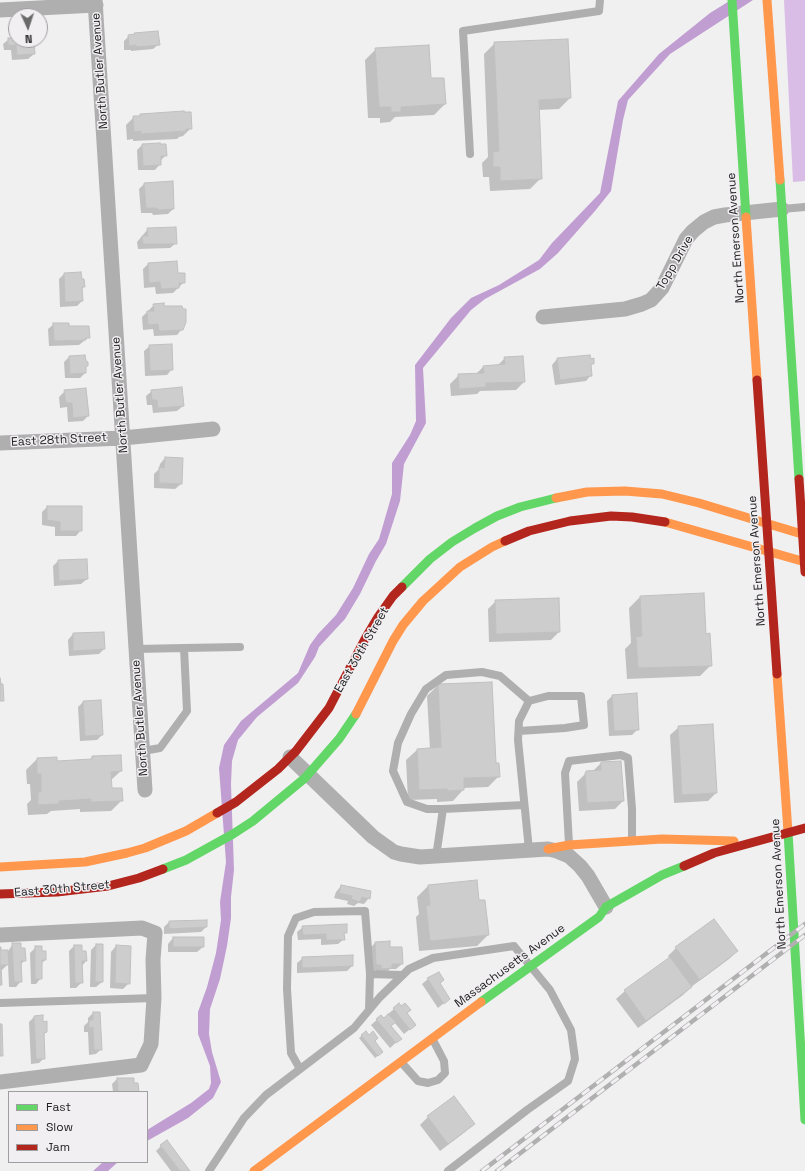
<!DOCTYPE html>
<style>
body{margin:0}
#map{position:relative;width:805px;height:1171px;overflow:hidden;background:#f1f0f1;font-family:"Space Grotesk",sans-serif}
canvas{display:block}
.legend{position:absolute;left:8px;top:1091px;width:140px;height:72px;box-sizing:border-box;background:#f1eff2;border:1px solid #9e9d9f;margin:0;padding:5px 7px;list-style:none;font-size:12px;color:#222223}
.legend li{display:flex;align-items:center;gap:8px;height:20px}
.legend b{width:20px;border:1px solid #9e9d9f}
.north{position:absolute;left:8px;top:8px;width:40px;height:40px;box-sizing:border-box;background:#f1eff2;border:1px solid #9e9d9f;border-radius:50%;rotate:177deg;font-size:11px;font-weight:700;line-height:16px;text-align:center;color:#222223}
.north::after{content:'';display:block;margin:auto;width:14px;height:18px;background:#6a6a6b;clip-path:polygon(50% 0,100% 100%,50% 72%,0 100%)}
</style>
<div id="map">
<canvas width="805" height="1171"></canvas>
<ul class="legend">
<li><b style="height:5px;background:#63d668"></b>Fast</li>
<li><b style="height:5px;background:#ff974d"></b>Slow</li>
<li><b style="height:5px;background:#b3261e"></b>Jam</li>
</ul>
<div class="north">N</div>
</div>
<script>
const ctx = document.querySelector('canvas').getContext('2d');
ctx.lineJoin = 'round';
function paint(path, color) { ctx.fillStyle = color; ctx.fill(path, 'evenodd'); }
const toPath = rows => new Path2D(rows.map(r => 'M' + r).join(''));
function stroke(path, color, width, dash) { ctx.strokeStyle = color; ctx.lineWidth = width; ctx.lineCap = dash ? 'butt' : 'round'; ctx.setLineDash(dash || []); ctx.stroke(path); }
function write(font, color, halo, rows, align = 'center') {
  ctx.font = font + ' "Space Grotesk",sans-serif'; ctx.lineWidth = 3; ctx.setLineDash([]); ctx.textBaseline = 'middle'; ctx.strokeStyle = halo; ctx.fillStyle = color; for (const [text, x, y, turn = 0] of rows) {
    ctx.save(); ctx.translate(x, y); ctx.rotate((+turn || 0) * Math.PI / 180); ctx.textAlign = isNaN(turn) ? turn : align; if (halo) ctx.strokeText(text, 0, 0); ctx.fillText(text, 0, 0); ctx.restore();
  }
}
paint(toPath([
 [784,0,805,0,805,181,793,182]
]), '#d9bde6');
paint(toPath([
 [731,0,753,0,670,54,628,100,623,120,611,191,595,211,558,253,540,269,485,299,471,310,423,368,426,423,404,464,400,501,386,544,376,561,360,594,345,619,319,647,315,657,298,683,257,717,238,740,232,761,231,784,234,870,231,897,231,918,227,946,220,979,210,1009,209,1034,212,1052,221,1082,213,1098,188,1118,147,1141,147,1130,191,1103,209,1089,211,1083,210,1066,198,1034,198,1012,207,987,216,953,221,920,220,902,226,862,219,768,224,745,241,721,298,673,310,645,318,634,336,615,353,588,369,554,379,539,392,494,392,463,410,435,416,421,415,365,451,318,471,298,499,285,539,260,552,243,600,193,618,101,659,54,710,13],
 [103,1162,118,1162,108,1171,93,1171]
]), '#c19ed2');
paint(toPath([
 [135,34,159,44,153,49,131,51,131,50,124,50,124,41,129,36],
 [16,36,16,40,33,40,34,54,28,59,12,60,11,50,4,50,3,44,9,39,13,39],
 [495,43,570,98,559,109,538,110,541,178,530,189,490,191,489,177,483,177,482,163,488,157,484,54],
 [376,49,430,80,445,104,434,115,395,117,390,122,380,123,380,118,368,118,365,60],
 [140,115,191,128,183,136,179,137,177,139,133,141,133,139,127,140,126,125,134,117,138,117],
 [142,145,166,155,160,161,160,164,155,170,138,170,137,150],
 [144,184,173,209,168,214,153,215,152,213,141,213,139,189],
 [148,229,176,243,170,248,138,249,137,242],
 [148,264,178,274,184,282,173,293,156,294,155,287,144,288,143,269],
 [64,274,84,286,82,289,82,301,77,306,60,307,59,279],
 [154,305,182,329,177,335,154,336,153,329,143,330,142,317],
 [54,324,68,326,89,337,79,345,49,346,48,329],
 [150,346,172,369,167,375,145,376,144,351],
 [69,357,87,366,85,368,85,373,80,378,65,378,64,362],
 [505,358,524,382,516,390,480,391,477,394,451,396,450,384,459,375,476,374,483,367,497,366],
 [557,359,590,360,593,363,590,366,591,375,586,381,555,385,552,365],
 [65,391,88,416,83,421,68,422,67,407,60,408,59,397],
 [152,391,183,406,177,411,153,413,152,405,147,405,146,396],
 [165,458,181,484,175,489,154,488,154,474,159,469,160,464],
 [47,507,81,530,76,536,55,536,55,527,42,525,42,512],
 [58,561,87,579,81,584,54,586,53,566],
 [640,597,705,635,711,665,700,676,627,679,625,649,631,643,629,608],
 [496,601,559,632,551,640,489,642,488,609],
 [73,634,104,649,99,654,69,656,68,640],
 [438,685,495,764,499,776,488,787,463,788,463,790,453,801,437,802,437,799,408,800,406,760,417,750,430,749,427,696],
 [636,694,638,729,632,735,609,736,607,701,612,696],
 [83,702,102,735,97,740,80,741,78,707],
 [679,727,716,793,708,801,674,803,670,735],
 [92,757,121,771,111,780,111,789,122,800,111,811,80,812,80,809,51,811,47,814,28,815,27,804,31,800,30,784,27,784,26,770,37,759,56,762,89,761],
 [601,763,623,801,615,809,579,811,577,782,587,772,593,771],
 [341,886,369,898,364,904,358,903,354,906,347,904,348,901,334,898,336,892],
 [428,886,478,902,488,935,477,946,419,951,416,917,419,914,417,897],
 [714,920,737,951,729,959,691,987,683,995,638,1028,616,999,625,991,669,958,668,956,676,948],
 [206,921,206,927,201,932,164,934,164,927,169,922],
 [303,927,346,932,343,935,344,939,338,944,321,945,321,939,298,940,297,932],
 [173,938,203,947,197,952,168,952,168,944],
 [375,943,389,948,402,964,396,969,390,969,386,973,376,974,376,970,371,970,370,948],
 [13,944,25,960,20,965,21,981,16,987,9,987,8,964,2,970,0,970,0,985,0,948,0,951,8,951],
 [96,945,102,945,102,982,96,987,90,987,91,950],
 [74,946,81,952,85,952,86,961,82,966,82,982,76,988,70,988,69,951],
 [116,946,129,983,123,989,110,988,111,952],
 [36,947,41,952,45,960,41,964,41,978,36,984,31,984,30,953],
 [303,958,352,966,347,971,297,973,297,963],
 [428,979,439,984,449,999,438,1008,422,984],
 [399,1005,415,1025,404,1034,394,1022,390,1026,400,1039,390,1048,371,1025,381,1016,384,1019,389,1015,388,1014],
 [93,1013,101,1049,96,1054,89,1055,88,1032,84,1032,84,1026,88,1022,88,1018],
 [42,1016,42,1023,46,1032,43,1036,44,1058,39,1063,31,1064,29,1022,34,1017],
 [366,1032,373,1041,380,1054,375,1058,359,1038],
 [117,1079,138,1092,113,1092,112,1084],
 [428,1117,474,1124,465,1132,440,1151,420,1125],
 [161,1146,189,1171,171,1171,156,1151]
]), '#0003');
const building = toPath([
 [158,31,160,45,136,47,136,45,129,46,128,35,135,34,134,33,158,31],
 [8,38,16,38,16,40,34,40,35,54,17,55,16,45,8,45,8,38],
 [568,39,571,98,539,100,542,179,500,181,500,167,493,167,493,152,499,151,494,42,568,39],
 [429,45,431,78,444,78,446,104,401,107,401,112,391,112,391,107,379,107,375,48,429,45],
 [184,111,184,112,191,112,192,129,186,129,186,131,141,134,141,131,134,132,133,116,140,116,140,114,184,111],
 [160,143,160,144,166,144,167,156,161,156,161,165,143,166,142,144,160,143],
 [173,181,174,209,158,210,157,208,146,208,144,183,173,181],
 [176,227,177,244,143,244,142,236,148,236,147,228,176,227],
 [177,261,178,273,185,273,185,283,179,283,179,288,161,289,160,282,149,283,148,263,177,261],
 [81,272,82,279,84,279,85,287,82,287,83,301,65,302,64,273,81,272],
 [164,303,164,306,182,306,183,309,186,309,186,322,183,330,159,331,158,324,148,325,147,311,154,311,153,304,164,303],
 [53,323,69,323,69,326,89,326,90,338,85,338,86,340,54,341,53,323],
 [172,344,173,370,150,371,149,345,172,344],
 [85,355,86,361,88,362,88,366,86,366,86,373,70,374,69,356,85,355],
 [590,355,591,359,594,358,594,364,591,364,592,376,560,380,557,358,590,355],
 [523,356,525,382,486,383,486,387,459,389,458,374,484,373,483,366,505,364,504,357,523,356],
 [182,387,184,406,158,408,157,400,152,400,151,390,182,387],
 [86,388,89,416,73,418,72,403,66,403,64,390,86,388],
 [165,457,183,458,182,484,159,483,159,467,164,468,165,457],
 [47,506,82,506,82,531,60,531,60,522,47,520,47,506],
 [87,559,88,579,59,581,58,560,87,559],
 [704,593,706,634,710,633,712,666,638,668,636,637,642,636,640,596,704,593],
 [559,598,560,632,496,634,495,600,559,598],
 [104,632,105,649,73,651,73,633,104,632],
 [0,678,1,684,3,684,4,701,0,701,0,678],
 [492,682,496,763,499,763,500,777,464,778,464,790,447,791,447,789,419,790,417,749,441,747,438,684,492,682],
 [637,693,639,730,614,731,612,695,637,693],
 [101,700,103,735,85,736,83,701,101,700],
 [713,724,717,793,682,795,678,726,713,724],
 [121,755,122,771,111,772,112,788,122,788,123,801,91,802,91,799,59,801,59,804,38,805,38,792,41,792,41,774,37,774,37,758,57,757,57,761,92,759,92,756,121,755],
 [621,761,624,801,587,803,585,773,586,772,586,771,601,770,601,762,621,761],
 [477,880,479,900,485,900,489,935,430,941,426,906,430,905,428,885,477,880],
 [341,885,371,891,370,899,362,897,360,902,351,899,352,896,339,893,341,885],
 [714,919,738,951,700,980,675,947,714,919],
 [207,920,207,927,169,929,169,921,207,920],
 [347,924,347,933,344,933,345,940,326,940,326,934,303,935,302,926,347,924],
 [173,937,204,937,204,947,173,947,173,937],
 [390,941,390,947,402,947,403,964,392,964,392,968,381,969,381,965,376,965,375,942,390,941],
 [12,943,21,943,21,948,25,948,26,961,21,961,22,982,14,982,12,943],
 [96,944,103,944,103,982,95,982,96,944],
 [74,945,82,945,82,951,86,951,87,961,82,961,83,983,75,983,74,945],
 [116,945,131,946,130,984,115,983,116,945],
 [35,946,42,946,42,951,46,951,46,960,42,960,42,979,35,979,35,946],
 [0,947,1,947,1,950,8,950,9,965,1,965,2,985,0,985,0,947],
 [353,955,353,966,302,968,302,957,353,955],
 [670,957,692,987,646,1021,624,990,670,957],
 [439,972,444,980,440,983,450,999,444,1004,427,978,439,972],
 [399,1003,401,1006,405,1003,411,1010,407,1013,416,1025,410,1030,393,1008,399,1003],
 [93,1012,100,1012,102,1050,94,1050,93,1027,89,1028,89,1020,93,1020,93,1012],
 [388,1014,396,1022,391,1026,402,1039,396,1043,376,1019,381,1015,384,1018,388,1014],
 [43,1015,43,1022,47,1021,47,1032,44,1033,45,1059,36,1059,34,1016,43,1015],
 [0,1024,2,1024,3,1056,0,1056,0,1024],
 [366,1031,369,1035,373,1031,378,1038,375,1041,383,1052,378,1056,361,1035,366,1031],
 [117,1078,134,1078,134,1083,138,1083,139,1092,118,1092,117,1078],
 [454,1096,475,1124,448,1144,427,1116,454,1096],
 [167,1140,190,1171,180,1171,160,1145,167,1140]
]);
paint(building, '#cecdce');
stroke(building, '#c0c0c0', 1);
stroke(toPath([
 [470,154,463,31,599,11,600,0],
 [782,209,805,207],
 [184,648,240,647],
 [136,649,184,648,187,711,160,748,143,751],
 [519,731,565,728,584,725,581,696,548,696,529,701,519,721,518,740,529,850],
 [443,809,427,809,407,802,393,771,398,743,411,714,426,689,446,675,482,672,500,676,529,701],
 [569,844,565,773,569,761,621,755,628,758,632,809,632,840],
 [436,857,443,809,524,805],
 [0,1003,154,998],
 [369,1010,370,974,402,975],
 [401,1062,418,1081,428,1083,438,1080,445,1073,444,1061,432,1038],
 [300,1069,291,1053,287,989,288,936,296,918,314,912,365,911,370,974],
 [209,1171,244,1118,266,1095,354,1028,380,997,409,969,433,958,514,946,550,990,571,1030,575,1059,568,1081,527,1110,448,1171]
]), '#b0afb0', 8);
stroke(toPath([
 [95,0,145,790],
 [0,10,96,5],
 [543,317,625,309,642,304,651,300,662,288,686,239,693,231,704,222,714,217,725,215,782,209],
 [0,443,123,438,213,429],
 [290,757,373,837,394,852,401,854,420,857,548,849,557,851,569,856,580,866,588,876,606,907],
 [0,935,142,928,155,933,153,960,154,998,151,1044,141,1065,0,1082]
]), '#b0afb0', 15);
stroke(toPath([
 [732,0,746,217],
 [780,180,799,479],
 [402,587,430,559,452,542,475,528,497,516,520,507,556,498],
 [788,832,805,1120],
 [163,869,186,860,233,834,253,821,305,778,339,739,356,714],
 [481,1002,599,917,606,907,662,875,684,866]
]), '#63d668', 9);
stroke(toPath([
 [767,0,780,180],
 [746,217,757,380],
 [556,498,587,492,625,491,662,494,699,503,805,535],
 [665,522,805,562],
 [777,674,788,832],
 [356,714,393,641,403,625,423,601,460,567,492,547,505,541],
 [548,849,569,845,662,839,734,841],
 [0,867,85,862,127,853,145,848,186,831,217,813],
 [254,1171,481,1002]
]), '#ff974d', 9);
stroke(toPath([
 [757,380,777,674],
 [799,479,805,572],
 [505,541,529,531,570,521,611,516,632,517,665,522],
 [217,813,236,802,278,769,296,751,329,708,365,639,378,617,393,596,402,587],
 [684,866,714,853,805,828],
 [0,894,57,892,108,886,139,878,163,869]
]), '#b3261e', 9);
const rail = toPath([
 [482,1171,805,924],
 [497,1171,805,935]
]);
stroke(rail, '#b1b0b1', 4.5);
stroke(rail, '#f1eff2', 3, [9]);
write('12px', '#222223', '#f1eff2', [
 ["North Butler Avenue",100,71,-94],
 ["North Emerson Avenue",736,238,-94],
 ["Topp Drive",675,263,-60],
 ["North Butler Avenue",120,395,-94],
 ["East 28th Street",59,440,-3],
 ["North Emerson Avenue",757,561,-94],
 ["East 30th Street",362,650,-60],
 ["North Butler Avenue",140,718,-94],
 ["North Emerson Avenue",779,884,-93],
 ["East 30th Street",62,889,-5],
 ["Massachusetts Avenue",510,966,-36]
]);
</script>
